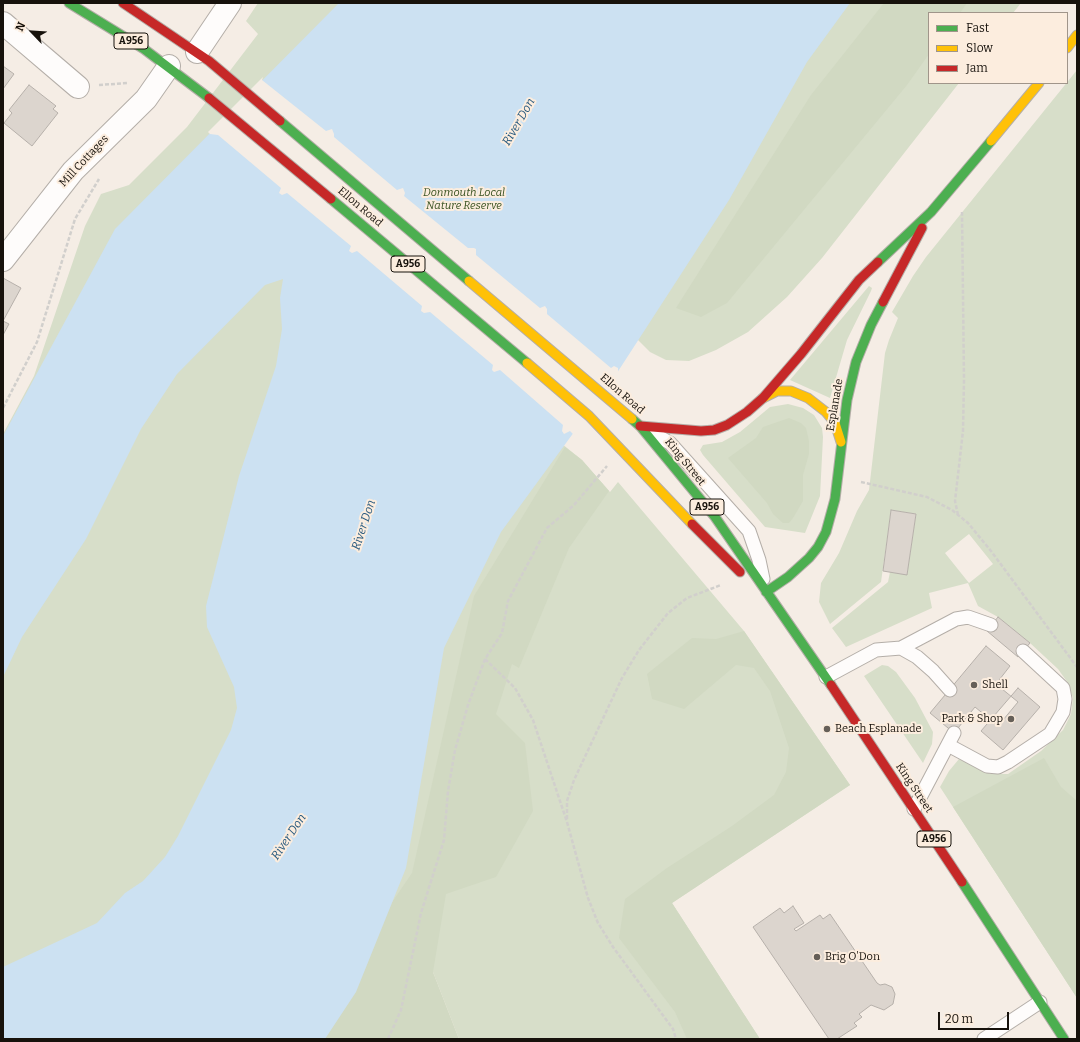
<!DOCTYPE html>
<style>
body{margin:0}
#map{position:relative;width:1080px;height:1042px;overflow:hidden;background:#f5ede5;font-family:Bitter,serif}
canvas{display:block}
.frame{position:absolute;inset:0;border:4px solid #17120c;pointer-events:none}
.legend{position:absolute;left:928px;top:12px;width:140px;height:72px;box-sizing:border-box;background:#fcedde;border:1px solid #a0958a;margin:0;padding:5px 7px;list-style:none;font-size:12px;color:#17120c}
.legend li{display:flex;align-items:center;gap:8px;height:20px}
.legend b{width:20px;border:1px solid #a0958a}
.north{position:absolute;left:12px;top:12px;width:40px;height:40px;-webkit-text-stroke:3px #fcedde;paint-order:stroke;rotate:295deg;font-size:11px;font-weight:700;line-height:16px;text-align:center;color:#17120c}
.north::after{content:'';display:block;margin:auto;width:14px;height:18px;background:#17120c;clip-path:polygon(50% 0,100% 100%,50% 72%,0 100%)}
.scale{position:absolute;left:938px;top:1012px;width:71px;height:18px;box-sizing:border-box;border:2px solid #17120c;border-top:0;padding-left:5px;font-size:12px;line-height:14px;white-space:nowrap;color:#17120c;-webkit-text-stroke:3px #fcedde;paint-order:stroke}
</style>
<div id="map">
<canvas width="1080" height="1042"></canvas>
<div class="frame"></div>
<ul class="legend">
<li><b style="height:5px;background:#4caf50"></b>Fast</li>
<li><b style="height:5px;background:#ffc107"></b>Slow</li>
<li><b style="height:5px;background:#c62828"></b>Jam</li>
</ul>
<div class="north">N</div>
<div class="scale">20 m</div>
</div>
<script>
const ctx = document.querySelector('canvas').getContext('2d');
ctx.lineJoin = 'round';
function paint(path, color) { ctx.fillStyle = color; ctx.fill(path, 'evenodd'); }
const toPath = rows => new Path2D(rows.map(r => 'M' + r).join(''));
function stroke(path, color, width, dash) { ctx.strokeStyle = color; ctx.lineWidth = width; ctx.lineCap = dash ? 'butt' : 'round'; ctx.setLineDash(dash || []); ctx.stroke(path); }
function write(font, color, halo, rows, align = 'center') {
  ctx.font = font + ' Bitter,serif'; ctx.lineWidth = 4; ctx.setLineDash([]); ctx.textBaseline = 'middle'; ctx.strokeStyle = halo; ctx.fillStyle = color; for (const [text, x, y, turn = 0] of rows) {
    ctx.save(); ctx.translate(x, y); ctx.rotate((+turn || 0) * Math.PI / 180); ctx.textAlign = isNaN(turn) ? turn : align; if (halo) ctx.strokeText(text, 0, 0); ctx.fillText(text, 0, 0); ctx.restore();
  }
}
paint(toPath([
 [258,3,1021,3,1013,13,929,13,929,83,959,83,822,258,787,297,748,332,716,350,689,361,666,360,650,352,619,321,536,423,582,460,610,492,618,482,744,631,850,785,672,903,760,1039,459,1039,433,972,3,1039,3,434,34,376,85,226,101,194,129,185,187,127,258,34,246,21],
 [1077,70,1077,998,940,787,949,771,959,759,991,774,1008,774,1041,751,1063,730,1071,714,1073,698,1068,683,1058,669,1030,643,998,617,978,606,968,583,929,593,932,608,846,647,832,628,888,582,890,572,907,574,916,514,891,510,881,582,830,624,819,602,821,583,839,553,857,511,869,490,885,353,889,340,898,318,892,312,913,276,926,257],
 [969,534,993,564,969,583,945,553],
 [869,286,872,288,871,291,847,340,830,398,790,380],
 [788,404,803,408,814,415,822,428,823,437,820,496,805,533,765,527,703,455,700,450,703,445,722,442,740,432,770,407],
 [882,665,888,666,896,672,915,698,933,732,932,744,923,763,864,676]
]), '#d7dec9');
paint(toPath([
 [884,3,967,3,960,13,929,13,929,54,907,85,727,303,701,317,676,308,811,95],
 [789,418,801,423,806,428,809,441,809,454,803,475,803,501,793,518,789,523,783,523,773,514,767,503,728,458,756,438,763,427],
 [565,447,582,460,609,491,569,548,519,668,512,664,496,714,525,743,533,811,496,877,446,894,433,972,459,1039,299,1039,412,873,474,596],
 [744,631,850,785,672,903,760,1039,687,1039,675,1012,619,938,625,899,667,868,732,826,774,795,786,772,789,748,770,691,754,668,736,665,684,709,652,699,647,674,692,638,716,639],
 [1044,758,1061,787,1077,801,1077,998,953,807]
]), '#d1d9c2');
paint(toPath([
 [339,3,850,3,807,62,729,200,615,376,501,532,444,648,406,868,356,992,325,1039,3,1039,3,967,97,923,125,893,143,881,165,857,178,836,231,730,237,708,234,687,207,627,206,606,239,476,276,366,282,329,280,298,283,279,265,285,177,374,141,429,86,539,22,637,3,677,3,436,115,229]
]), '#cce1f2');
paint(toPath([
 [263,77,262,80,326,131,332,129,334,134,334,137,397,190,403,188,405,193,404,196,468,248,474,248,476,249,476,255,540,308,545,306,547,309,547,314,611,368,614,366,618,368,618,375,574,435,570,431,564,434,562,431,563,425,500,370,494,372,492,370,493,365,430,312,424,313,421,311,422,306,357,251,352,253,349,251,351,246,287,193,282,195,279,193,281,188,218,135,210,134,208,132]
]), '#f5ede5');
const building = toPath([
 [3,66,14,74,3,89,3,66],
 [29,85,56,106,53,109,58,113,32,146,4,123,12,113,9,110,29,85],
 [3,278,21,288,3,321,9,324,3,335,3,278],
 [891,510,916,514,907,575,883,571,891,510],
 [998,617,1030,643,1018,657,987,631,998,617],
 [986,646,1010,666,996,684,1018,702,998,726,975,707,954,733,930,713,986,646],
 [1018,688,1040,707,1003,750,981,731,1018,688],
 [793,906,804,923,794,929,796,931,820,915,823,919,830,914,877,983,880,985,885,984,892,987,895,994,893,1004,884,1010,871,1005,859,1014,862,1017,854,1023,857,1026,837,1039,829,1039,753,927,780,908,784,913,793,906]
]);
paint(building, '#dcd5ce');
stroke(building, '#b6b0aa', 1);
const lane = toPath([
 [652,433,670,443,749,531,759,560,763,579],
 [901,648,956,619,968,617,991,625],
 [826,677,876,650,901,648,917,657,933,671,950,690],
 [948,745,987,766,998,767,1008,762,1050,734,1063,712,1065,699,1063,688,1023,651],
 [914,809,954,733],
 [984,1039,1040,1002]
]);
const street = toPath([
 [3,23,78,87],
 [197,52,230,3],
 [3,260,73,171,146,99,169,66]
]);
const fast = toPath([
 [69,3,144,49,209,98],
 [280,121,469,281],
 [331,199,527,363],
 [878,262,931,212,991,141],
 [632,419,640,426,715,517,831,685],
 [766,592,788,577,809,558,818,547,826,532,835,499,847,400,856,362,871,325,883,302],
 [962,882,1064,1039]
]);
const slow = toPath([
 [1067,48,1077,35],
 [991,141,1039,83],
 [469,281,632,419],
 [527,363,589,416,692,524],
 [763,398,777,391,791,391,808,398,826,412,835,423,841,442]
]);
const jam = toPath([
 [123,3,209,61,280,121],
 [209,98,331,199],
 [883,302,922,228],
 [640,426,701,431,714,430,727,425,747,412,763,398,801,354,859,280,878,262],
 [692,524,740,572],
 [831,685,962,882]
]);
stroke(lane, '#b4aea8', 15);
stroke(street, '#b4aea8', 24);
stroke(fast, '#b4aea8', 11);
stroke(slow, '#b4aea8', 11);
stroke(jam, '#b4aea8', 11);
stroke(toPath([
 [99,85,128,83],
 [3,408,37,342,75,219,99,179],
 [861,482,927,497,952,510,968,523,991,551,1077,667],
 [958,515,955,501,963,431,964,380,962,212],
 [485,659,515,688,533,720,567,822,588,898,598,923,613,947,673,1029,676,1039],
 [567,819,567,801,574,780,622,678,639,650,668,613,687,598,721,585],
 [388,1039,401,1010,421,913,444,840,448,791,455,750,468,705,485,659,502,633,508,601,547,528,574,505,607,466]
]), '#d1cfcc', 2.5, [4, 2]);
stroke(lane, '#fefcfb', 13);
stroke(street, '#fefcfb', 22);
stroke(fast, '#4caf50', 9);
stroke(slow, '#ffc107', 9);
stroke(jam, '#c62828', 9);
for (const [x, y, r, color] of [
 [974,685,4,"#655f58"],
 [1011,719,4,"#655f58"],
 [827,729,4,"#655f58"],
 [817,957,4,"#655f58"]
]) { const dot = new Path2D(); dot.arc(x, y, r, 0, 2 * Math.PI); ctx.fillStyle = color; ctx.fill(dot); stroke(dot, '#fcedde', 1.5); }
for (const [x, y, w] of [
 [131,41,34],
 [408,264,34],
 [707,507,34],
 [934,839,34]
]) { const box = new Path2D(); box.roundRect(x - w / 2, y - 8, w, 16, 3); ctx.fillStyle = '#fcedde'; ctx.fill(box); stroke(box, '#17120c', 1); }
write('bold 10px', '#17120c', null, [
 ["A956",131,41],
 ["A956",408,264],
 ["A956",707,507],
 ["A956",934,839]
]);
write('11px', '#17120c', '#fcedde', [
 ["Mill Cottages",84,161,-47],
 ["Ellon Road",360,207,40],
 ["Ellon Road",622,394,41],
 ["Esplanade",835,405,-80],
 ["King Street",685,462,51],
 ["King Street",914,788,56]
]);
write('italic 11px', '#375120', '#fcedde', [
 ["Donmouth Local",464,193],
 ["Nature Reserve",464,206]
]);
write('11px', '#17120c', '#fcedde', [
 ["Shell",982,685],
 ["Park & Shop",1003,719,"right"],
 ["Beach Esplanade",835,729],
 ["Brig O'Don",825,957]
], 'left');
write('italic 12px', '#285a7f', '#fcedde', [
 ["River Don",519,122,-60],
 ["River Don",364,525,-72],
 ["River Don",289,837,-56]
]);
</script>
